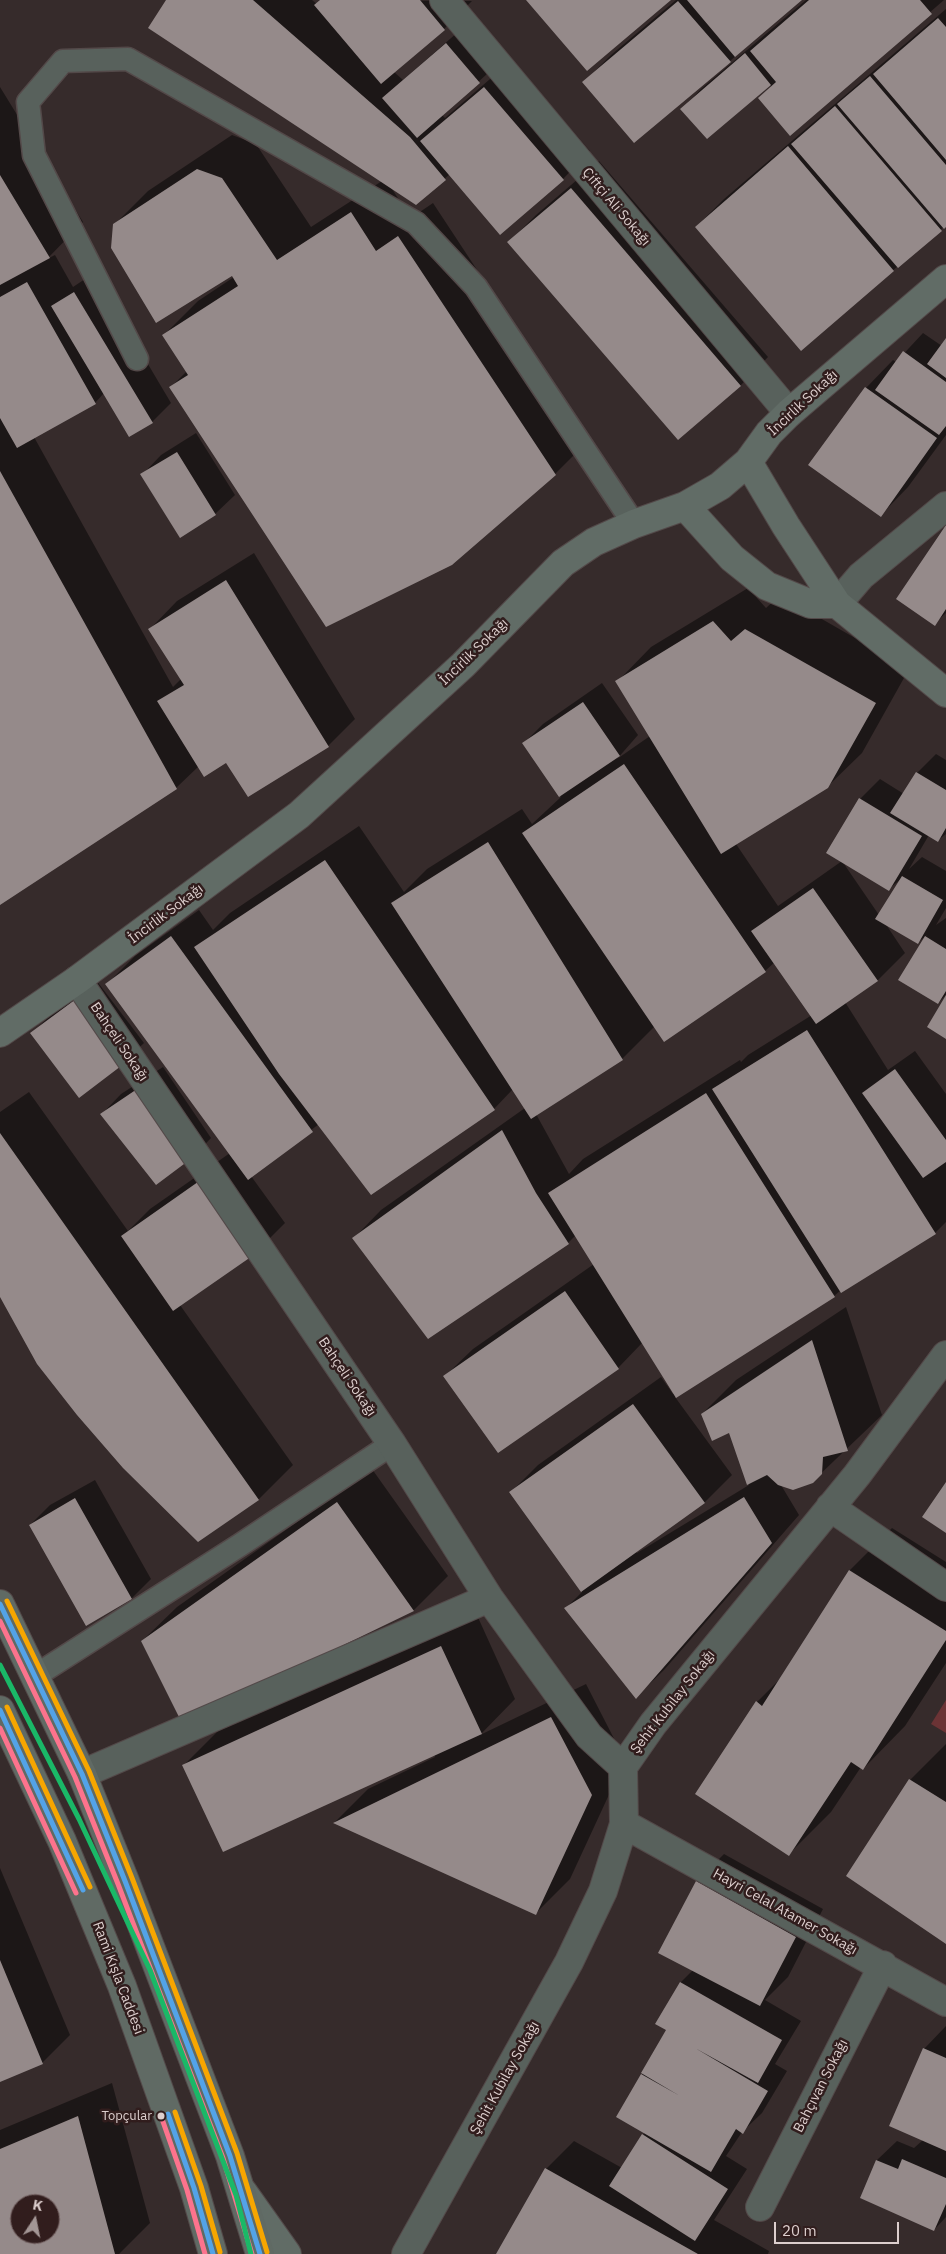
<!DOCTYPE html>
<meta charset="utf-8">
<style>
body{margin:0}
#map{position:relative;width:946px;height:2254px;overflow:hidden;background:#362b2b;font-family:"IBM Plex Sans",sans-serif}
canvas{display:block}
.north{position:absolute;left:10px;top:2194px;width:50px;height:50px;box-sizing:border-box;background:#311d1d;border:1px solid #766464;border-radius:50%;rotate:11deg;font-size:14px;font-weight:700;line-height:20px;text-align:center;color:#ddcfce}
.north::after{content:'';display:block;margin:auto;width:18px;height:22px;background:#a39695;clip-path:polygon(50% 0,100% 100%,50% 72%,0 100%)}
.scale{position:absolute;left:774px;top:2222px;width:125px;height:22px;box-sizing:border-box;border:2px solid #ddcfce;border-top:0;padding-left:6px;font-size:15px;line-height:18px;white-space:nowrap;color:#ddcfce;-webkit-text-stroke:4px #311d1d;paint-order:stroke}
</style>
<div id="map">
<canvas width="946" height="2254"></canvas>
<div class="north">K</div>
<div class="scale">20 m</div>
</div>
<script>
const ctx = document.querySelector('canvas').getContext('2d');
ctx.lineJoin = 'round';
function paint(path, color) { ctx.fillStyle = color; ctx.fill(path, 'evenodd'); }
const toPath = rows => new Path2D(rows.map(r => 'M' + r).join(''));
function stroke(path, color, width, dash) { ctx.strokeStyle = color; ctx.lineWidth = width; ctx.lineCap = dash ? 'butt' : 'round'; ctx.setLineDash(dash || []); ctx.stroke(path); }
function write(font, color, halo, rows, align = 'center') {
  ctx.font = font + ' "IBM Plex Sans",sans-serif'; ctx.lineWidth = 5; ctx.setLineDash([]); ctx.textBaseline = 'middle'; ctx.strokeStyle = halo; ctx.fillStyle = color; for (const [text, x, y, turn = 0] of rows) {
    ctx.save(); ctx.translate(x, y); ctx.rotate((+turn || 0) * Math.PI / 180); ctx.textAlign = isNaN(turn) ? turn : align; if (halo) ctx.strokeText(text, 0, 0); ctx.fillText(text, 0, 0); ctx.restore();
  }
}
paint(toPath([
 [946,1700,946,1733,931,1724]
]), '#6b3335');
paint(toPath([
 [167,0,312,0,317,4,321,0,472,1,444,29,394,72,403,80,466,25,499,63,442,115,445,118,512,60,590,151,563,179,450,174,416,203,390,186,411,218,433,203,589,440,555,474,170,388,187,371,164,335,198,301,234,277,233,274,114,225,148,191,232,135,256,144,311,227,382,181],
 [676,0,800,0,730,61,584,82,611,55],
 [806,0,944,0,790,134,770,85,682,109,701,89],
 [946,9,946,225,801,349,696,227,724,199],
 [0,87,83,222,47,259,55,255,73,287,94,273,171,403,152,422,104,393,95,403,34,437,173,687,181,679,150,629,177,601,254,553,355,719,328,746,199,766,176,788,0,904],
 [599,161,768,357,741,385,678,439,509,242,536,215],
 [923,333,942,346,946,340,946,435,908,487,881,515,866,388,893,360,896,362],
 [196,433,235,495,215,514,142,475,161,455],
 [946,527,946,613,934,624],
 [748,588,766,608,780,595,909,669,862,753,827,787,736,844,778,906,842,861,879,915,902,878,889,889,860,799,880,779,904,794,917,773,936,754,946,760,946,834,937,841,929,835,909,869,922,857,946,871,946,908,936,925,946,918,946,995,938,1003,900,979,927,935,917,943,885,923,905,953,878,980,845,1002,888,1070,915,1051,946,1094,946,1222,935,1233,841,1290,834,1296,675,1397,732,1475,704,1503,636,1552,637,1553,749,1485,730,1432,702,1414,736,1380,846,1307,882,1415,812,1482,781,1485,799,1515,664,1670,636,1697,566,1608,582,1592,511,1492,538,1465,661,1377,673,1394,675,1393,643,1342,618,1368,498,1451,445,1376,473,1349,594,1264,576,1235,568,1243,354,1238,381,1210,525,1108,513,1089,494,1109,319,1124,251,1176,285,1223,257,1251,180,1305,293,1465,259,1499,198,1540,0,1294,0,1112,29,1092,128,1231,150,1209,230,1153,107,984,135,956,199,910,213,930,230,913,359,826,404,892,427,869,522,809,532,824,561,797,524,743,543,724,602,683,638,735,617,759,650,736,617,682,651,647],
 [775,962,812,1015,748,1055,741,1062,740,1060,583,1159,569,1174,536,1114,622,1059,655,1026,765,971],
 [96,980,144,1043,124,1062,32,1033,52,1014],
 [163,1067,211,1138,192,1158,102,1114,121,1094],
 [372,1469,448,1576,414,1610,182,1721,142,1641,177,1607],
 [95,1480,151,1579,132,1598,86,1624,30,1525,50,1505],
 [892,1528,946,1562,946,1663,905,1726,863,1769,861,1767,831,1812,789,1854,757,1702,780,1679,850,1570],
 [476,1613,515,1699,480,1735,586,1684,625,1760,570,1879,536,1913,335,1822,368,1789,435,1757,434,1754,184,1765,218,1731],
 [946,1744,946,1942,910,1780],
 [724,1854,823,1909,788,1977,765,2000,801,2021,775,2064,787,2071,762,2113,742,2132,726,2156,747,2169,714,2220,769,2251,768,2254,497,2254,546,2169,574,2141,622,2168,645,2132,642,2075,668,2030,657,2024,681,1982,693,1970,697,1881],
 [0,1868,70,2035,42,2063,0,2081],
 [946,2026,946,2217,934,2230,861,2198,877,2160,897,2141,914,2148,923,2140,924,2049],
 [112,2083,150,2223,119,2254,0,2254,0,2130],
 [20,2204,50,2204,50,2234,20,2234]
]), '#0007');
paint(toPath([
 [166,0,253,0,410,137,446,180,416,205,148,28],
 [320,0,420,0,445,30,381,84,314,5],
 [526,0,671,0,587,71],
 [687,0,802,0,735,57],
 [809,0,920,0,932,14,790,136,758,98,776,82,750,51],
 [678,1,731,62,634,143,582,82],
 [938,18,946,27,946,160,873,74],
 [446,43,480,83,417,138,382,98],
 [745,53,771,85,707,139,680,109],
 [870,76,946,165,946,227,944,229,837,104],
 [484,87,564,180,500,235,420,141],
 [835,106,942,231,898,268,791,144],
 [788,146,894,271,801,351,695,227],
 [197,169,222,178,277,260,351,212,376,251,398,236,556,475,452,565,326,627,169,387,188,375,162,335,238,286,232,276,156,323,111,248,113,224],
 [0,175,50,258,0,285],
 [571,188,741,386,678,440,507,242],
 [27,282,96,404,17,448,0,418,0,297],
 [74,292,153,423,129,437,51,306],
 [946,338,946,378,927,364],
 [903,351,946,382,946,426,939,435,875,390],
 [865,387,937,438,881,517,808,465],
 [177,452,216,515,180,538,140,474],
 [0,471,177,789,0,905],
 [946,525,946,609,935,626,896,599],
 [226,580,329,747,248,797,226,763,204,777,157,701,184,685,148,629],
 [713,621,731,641,745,629,876,703,828,788,721,854,615,681],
 [583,702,620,756,559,797,522,743],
 [624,764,766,972,664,1042,522,833],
 [916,772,946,790,946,828,938,842,890,813],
 [859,798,922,836,889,891,826,853],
 [488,842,623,1060,531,1119,391,903],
 [325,860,495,1110,371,1195,279,1074,194,947],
 [902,876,943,900,918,944,875,919],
 [813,888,878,981,816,1024,751,931],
 [171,936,313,1132,248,1180,105,984],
 [925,936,946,949,946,991,938,1004,898,980],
 [946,995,946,1039,927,1027],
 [76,999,125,1063,79,1098,30,1033],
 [807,1030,936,1234,841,1293,712,1089],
 [895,1069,946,1140,946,1162,923,1178,862,1093],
 [143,1085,192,1158,156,1185,100,1114],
 [706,1093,835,1297,676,1398,548,1193],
 [502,1130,536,1193,569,1244,428,1339,352,1238],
 [0,1133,259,1500,198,1542,123,1468,77,1415,37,1364,0,1297],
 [205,1177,258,1252,173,1311,121,1236],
 [565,1291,619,1369,498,1453,443,1376],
 [812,1340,848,1451,823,1457,822,1474,813,1483,793,1490,778,1485,767,1475,747,1485,729,1433,712,1441,701,1414],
 [633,1404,705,1503,581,1592,509,1492],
 [946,1482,946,1533,922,1517],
 [744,1497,772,1543,636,1699,564,1608],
 [75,1498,132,1599,86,1626,29,1525],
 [337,1502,414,1611,182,1723,141,1641],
 [849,1570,946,1631,946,1640,863,1770,851,1762,789,1856,695,1794,756,1701,762,1706],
 [441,1646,482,1734,223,1852,182,1765],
 [551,1717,592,1795,536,1915,333,1823],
 [909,1779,946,1802,946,1944,846,1876],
 [696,1881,796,1937,760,2006,658,1953],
 [0,1960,43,2064,0,2082],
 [680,1982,782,2040,758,2083,695,2048,768,2091,743,2134,736,2129,711,2172,616,2117,641,2074,680,2096,641,2073,666,2030,655,2024],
 [923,2048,946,2058,946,2151,889,2126],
 [78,2116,115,2254,0,2254,0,2149],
 [20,2204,50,2204,50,2234,20,2234],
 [642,2134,728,2189,695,2241,609,2186],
 [902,2159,946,2178,946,2204,934,2231,860,2198,876,2160,898,2169],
 [545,2168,698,2254,496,2254]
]), '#958a8a');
const lane = toPath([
 [137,359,34,155,28,102,63,61,128,59,416,223,476,287,634,524],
 [35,1676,240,1545,392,1444]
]);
const street = toPath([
 [444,0,789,413],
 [837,604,861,576,946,506],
 [77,980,392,1444,489,1598,589,1736,623,1767],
 [830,1507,946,1587],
 [82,1774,489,1598],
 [624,1824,946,2002],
 [760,2207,883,1965],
 [406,2254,569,1962,603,1891,624,1824,623,1767,653,1724,857,1475,946,1355]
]);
const secondary = toPath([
 [748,462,786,526,837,604,946,693],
 [685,506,732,558,767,586,811,604,837,604],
 [0,1033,77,980,299,815,463,665,563,563,594,542,634,524,685,506,720,486,748,462,769,433,789,413,946,279],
 [243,2192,287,2254]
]);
const primary = toPath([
 [0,1604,82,1774,125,1881,230,2156,260,2254],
 [0,1710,62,1841,122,1986,194,2188,213,2254]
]);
stroke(lane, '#534949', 25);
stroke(street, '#534949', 30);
stroke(secondary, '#534949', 30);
stroke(primary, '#534949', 30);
stroke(lane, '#58615c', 22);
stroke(street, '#58615c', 28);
stroke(secondary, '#616c66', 28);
stroke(primary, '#606a64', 28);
stroke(toPath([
 [0,1604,82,1774,125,1881,230,2156,260,2254],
 [0,1710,83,1890],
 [168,2114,194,2188,213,2254]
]), '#53a3e8', 5);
stroke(toPath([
 [0,1621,75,1777,118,1884,223,2158,252,2254],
 [0,1728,76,1893],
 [161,2116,187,2190,205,2254]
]), '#fc738d', 5);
stroke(toPath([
 [7,1601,89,1771,132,1878,237,2153,267,2252],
 [7,1707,90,1887],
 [175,2112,201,2186,220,2252]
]), '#f7a600', 5);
stroke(toPath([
 [0,1665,79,1819,150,1970,236,2195,251,2254]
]), '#1ab867', 5);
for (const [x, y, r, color] of [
 [161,2116,4.5,"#ddcfce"]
]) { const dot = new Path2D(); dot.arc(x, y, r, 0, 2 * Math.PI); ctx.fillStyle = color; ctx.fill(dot); stroke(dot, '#311d1d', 2); }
write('13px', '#ddcfce', '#311d1d', [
 ["Topçular",152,2116]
], 'right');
write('14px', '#ddcfce', '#311d1d', [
 ["Çiftçi Ali Sokağı",616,207,50],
 ["İncirlik Sokağı",803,403,-43],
 ["İncirlik Sokağı",474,652,-44],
 ["İncirlik Sokağı",166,914,-37],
 ["Bahçeli Sokağı",119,1042,56],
 ["Bahçeli Sokağı",347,1377,56],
 ["Şehit Kubilay Sokağı",673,1702,-52],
 ["Hayri Celal Atamer Sokağı",785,1912,29],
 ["Rami Kışla Caddesi",118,1978,69],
 ["Şehit Kubilay Sokağı",505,2078,-61],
 ["Bahçıvan Sokağı",821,2086,-63]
]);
</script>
